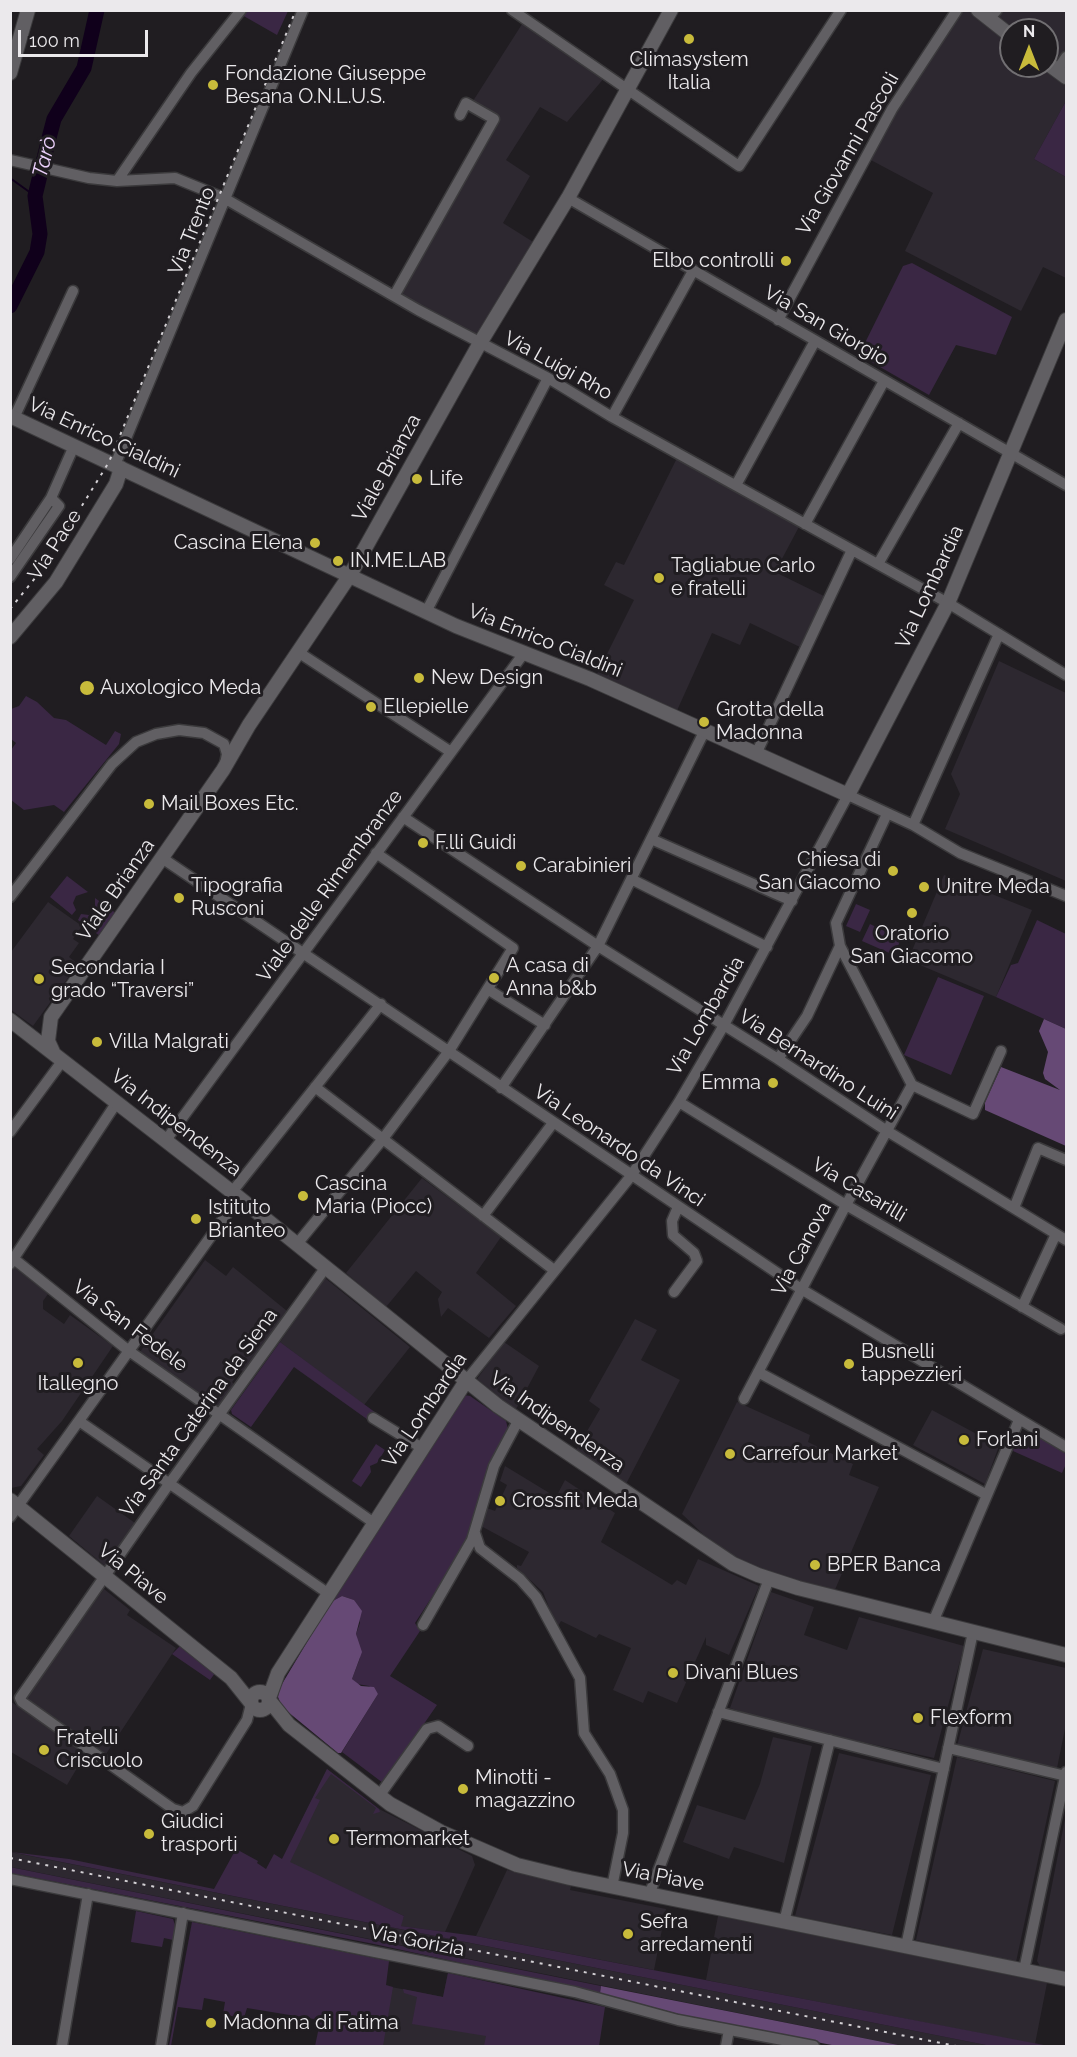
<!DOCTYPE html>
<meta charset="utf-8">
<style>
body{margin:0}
#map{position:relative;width:1077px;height:2057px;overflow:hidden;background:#201d21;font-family:Raleway,sans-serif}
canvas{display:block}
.frame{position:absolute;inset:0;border:12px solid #ebe9ec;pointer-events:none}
.north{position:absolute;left:999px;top:18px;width:60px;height:60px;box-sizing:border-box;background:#201d21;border:2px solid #716f72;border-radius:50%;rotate:0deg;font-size:16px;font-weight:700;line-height:24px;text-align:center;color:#ebe9ec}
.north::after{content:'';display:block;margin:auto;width:21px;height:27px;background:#c8bb3b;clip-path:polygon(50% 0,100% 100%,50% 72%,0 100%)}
.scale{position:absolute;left:18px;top:30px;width:130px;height:27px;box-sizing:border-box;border:3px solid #ebe9ec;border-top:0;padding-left:8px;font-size:18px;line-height:21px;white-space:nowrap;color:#ebe9ec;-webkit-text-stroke:4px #201d21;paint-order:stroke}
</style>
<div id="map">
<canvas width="1077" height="2057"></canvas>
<div class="frame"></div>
<div class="north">N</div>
<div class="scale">100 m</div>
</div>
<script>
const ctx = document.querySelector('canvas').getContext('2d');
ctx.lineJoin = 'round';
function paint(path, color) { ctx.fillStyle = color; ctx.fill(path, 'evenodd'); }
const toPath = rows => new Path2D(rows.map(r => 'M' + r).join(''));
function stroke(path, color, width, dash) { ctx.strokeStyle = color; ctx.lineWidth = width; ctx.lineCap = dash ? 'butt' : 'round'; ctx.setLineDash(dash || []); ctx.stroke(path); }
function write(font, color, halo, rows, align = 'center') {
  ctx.font = font + ' Raleway,sans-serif'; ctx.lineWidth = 6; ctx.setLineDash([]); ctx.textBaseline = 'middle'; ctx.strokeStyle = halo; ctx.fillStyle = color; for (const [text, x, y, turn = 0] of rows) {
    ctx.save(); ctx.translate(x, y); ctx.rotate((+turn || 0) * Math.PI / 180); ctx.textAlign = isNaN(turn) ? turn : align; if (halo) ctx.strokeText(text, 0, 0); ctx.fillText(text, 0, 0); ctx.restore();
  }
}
paint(toPath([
 [959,11,976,11,1011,38,1011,66,1047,66,1066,80,1066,101,1034,159,1066,177,1066,278,1043,267,1021,311,905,251,933,193,867,158],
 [984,11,1066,11,1066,72,1047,58,1047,30,1011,30],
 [524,21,605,77,567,122,540,107,506,160,530,176,503,223,538,245,479,342,396,295,498,116,473,101],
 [678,456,801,523,775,572,828,598,802,648,750,623,740,645,712,633,675,715,595,678,634,600,604,585,616,562,624,565],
 [999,661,1066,693,1066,881,945,829,960,794,951,774],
 [944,875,1032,910,996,997,908,960],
 [48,902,82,926,73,939,79,943,69,957,78,964,33,1026,11,1010,11,952],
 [422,1178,501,1237,476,1273,516,1306,489,1338,448,1308,441,1317,438,1299,442,1292,416,1271,386,1307,346,1273],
 [205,1260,226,1276,233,1267,287,1311,244,1372,241,1370,232,1382,234,1384,218,1408,140,1352],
 [14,1267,48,1294,43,1301,43,1309,64,1324,70,1315,113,1346,62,1421,37,1449,44,1455,21,1486,11,1488,10,1271],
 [325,1278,410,1347,364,1405,280,1342],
 [635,1319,657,1330,641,1360,680,1380,626,1484,576,1450,600,1409,589,1401],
 [504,1342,539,1366,515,1411,477,1379],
 [737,1402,810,1435,808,1442,853,1464,849,1475,879,1487,834,1592,747,1565,704,1535,682,1514],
 [932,1410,999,1446,985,1484,913,1445],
 [505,1466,556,1497,565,1480,615,1513,601,1542,672,1585,677,1580,686,1585,698,1559,759,1586,729,1655,706,1645,706,1637,677,1703,648,1691,643,1703,613,1690,631,1648,599,1634,596,1638,561,1621,557,1628,543,1592,517,1568,517,1565,521,1566,529,1552,481,1526,487,1508,495,1511,507,1485,500,1481],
 [97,1496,135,1523,105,1566,69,1536],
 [104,1589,130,1610,127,1615,176,1648,106,1754,28,1699,27,1696],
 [771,1592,814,1607,804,1635,847,1650,859,1617,964,1646,934,1758,773,1722,730,1708],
 [983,1649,1066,1668,1066,1724,1057,1768,957,1746],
 [10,1701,86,1753,67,1785,11,1752],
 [773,1737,812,1746,784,1863,734,1847,729,1859,683,1842,697,1805,745,1820,760,1784],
 [839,1753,931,1775,892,1935,795,1916],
 [957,1757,1055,1781,1016,1962,916,1940],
 [327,1769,379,1809,472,1856,475,1865,445,1932,400,1926,404,1916,282,1860],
 [1066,1814,1066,1971,1040,1966,1037,1961],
 [10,1852,991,2046,903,2046,11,1867],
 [507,1870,571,1886,570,1890,666,1909,654,1970,476,1936],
 [718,1916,1047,1983,1035,2044,706,1980],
 [448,1973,522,2046,374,2046,386,1986,443,1997]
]), '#2d2830');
paint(toPath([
 [246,11,288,11,277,35,242,15],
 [1066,101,1066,177,1034,159],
 [912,263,1012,317,996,355,956,345,929,395,859,355,903,266],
 [26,696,37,702,54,718,66,720,106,745,115,731,121,734,119,744,64,812,54,805,24,810,11,800,11,750,16,743,11,739,11,709,19,706],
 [67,876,88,892,76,896,73,903,76,910,72,915,50,897],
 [95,898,117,914,100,936,78,920,81,914,89,915,95,911],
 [856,904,870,910,860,932,846,926],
 [1037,920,1066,934,1066,1029,996,997,1011,965,1018,963],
 [870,924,901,939,894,955,862,941],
 [938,977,984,996,951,1075,904,1055],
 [280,1342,376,1413,371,1422,294,1367,251,1427,232,1414,231,1410],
 [464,1395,470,1396,506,1421,508,1429,471,1523,465,1546,415,1623,420,1631,390,1676,437,1705,383,1783,342,1752,378,1694,369,1686,357,1684,352,1679,360,1658,356,1634,360,1623,354,1600,342,1596,331,1602],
 [1032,1433,1066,1454,1066,1464,1062,1473,1013,1451,1019,1437],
 [376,1444,385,1450,377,1463,370,1466,371,1472,361,1487,352,1481],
 [181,1645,215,1673,210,1680,172,1654],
 [327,1769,379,1809,380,1812,373,1814,376,1808,331,1774,315,1798,320,1800,290,1862,404,1916,401,1926,476,1936,1049,2046,991,2046,11,1852,69,1859,214,1889,236,1849,258,1861,257,1863,266,1869,274,1854,282,1859],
 [10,1867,601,1986,600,1993,374,1944,11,1873],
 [136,1911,173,1919,175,1925,173,1940,164,1938,162,1947,131,1942],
 [192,1922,389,1961,386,1985,393,1987,383,2046,315,2046,319,2027,314,2019,247,2008,244,2018,240,2018,223,2014,225,2002,204,1998,202,2010,178,2007,171,2046,169,2046],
 [448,1973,605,2007,599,2046,484,2046,486,2036,412,2024,417,1997,404,1993,403,1989,443,1997]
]), '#3a2744');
paint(toPath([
 [1044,1019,1066,1029,1066,1146,985,1110,985,1102,1001,1067,1060,1090,1045,1079,1043,1073,1048,1052,1039,1031],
 [342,1596,354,1600,362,1611,356,1634,362,1652,352,1679,361,1686,374,1687,378,1694,341,1753,338,1753,282,1707,278,1697,279,1689,331,1602],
 [601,1986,903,2046,837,2046,697,2019,607,1995,600,1993]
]), '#664975');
stroke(toPath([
 [10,178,35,196]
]), '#10001b', 2);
stroke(toPath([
 [10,306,37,252,40,234,35,196,49,138,54,119,84,68,97,10]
]), '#10001b', 15);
const minor = toPath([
 [512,10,739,166,841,10],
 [989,19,997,10],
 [1057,70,1066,57],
 [10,160,89,178,117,181,175,178,224,198,418,310,548,378,612,417,948,603,1066,675],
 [117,181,191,73,241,10],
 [568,198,1066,485],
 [394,296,494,119,466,103,460,115],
 [778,320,892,109,957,10],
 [612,417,693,271],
 [14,418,73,291],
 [115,465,303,10],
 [736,485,815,341],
 [805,524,884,381],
 [10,559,51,498,74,446],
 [878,564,959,423],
 [10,577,59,506,51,498],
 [426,612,548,378],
 [298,652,451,752],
 [756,754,852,550],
 [403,817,598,946,778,1059,887,1131,1066,1240],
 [913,825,999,634],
 [651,839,792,901],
 [162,858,801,1289,1066,1447],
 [631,879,767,947],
 [10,897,112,764,136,742,156,734,179,730,204,733,224,744,227,754,225,764],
 [840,946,912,1085],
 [489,990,545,1025],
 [778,1059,807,1016,840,946,836,923,887,814],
 [912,1085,973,1114,1001,1051],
 [315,1087,554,1270],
 [501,1088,598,946,705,730],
 [679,1102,846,1205,1061,1329],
 [10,1132,63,1060],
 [166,1140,524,653],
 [232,1192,381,1004],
 [1014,1208,1038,1148,1066,1160],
 [483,1216,553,1123],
 [297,1244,382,1140,449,1051,513,948,376,853],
 [14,1259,129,1351,374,1523],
 [10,1264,117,1102],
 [674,1292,697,1261,694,1253,673,1235,672,1221,678,1207],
 [1022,1307,1056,1234],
 [758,1372,987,1495],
 [466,1381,631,1176,679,1102,724,1025,848,795,913,825,960,853,1066,896],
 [744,1399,846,1205,912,1085],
 [373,1418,422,1448],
 [79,1421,329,1594],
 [10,1517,239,1197],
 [475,1533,480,1548,520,1579,536,1597,580,1678,584,1733,610,1774,623,1810,623,1833,612,1887],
 [933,1622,1019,1420],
 [423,1625,472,1540,494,1466,518,1421],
 [251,1704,247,1720,193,1806,183,1812,173,1809,22,1702,20,1698,169,1484,326,1267],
 [718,1712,944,1769],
 [948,1748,1066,1776],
 [379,1796,427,1729,438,1726,468,1746],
 [10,1879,575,1992,678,2020,814,2046],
 [649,1895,769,1579],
 [784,1922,830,1740],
 [906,1946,973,1632],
 [1024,1970,1066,1772],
 [62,2046,88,1894],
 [161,2046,183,1913],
 [726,2046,729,2030]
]);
const tertiary = toPath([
 [978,10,1011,36],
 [1047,63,1066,77],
 [10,73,28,10],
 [10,416,456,626,590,679,848,795,948,603,1066,320],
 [10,637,56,582,116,484,121,468],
 [10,1020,232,1192,498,1406,733,1564,758,1575,798,1588,1066,1655],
 [53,1052,48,1041,51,1017,223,770,249,725,350,575,480,343,568,198,671,10],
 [10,1500,231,1678,251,1703],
 '251 1701a9 9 0 1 1 18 0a9 9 0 1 1-18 0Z',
 [269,1698,278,1673,466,1381],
 [269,1700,289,1725,390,1804,441,1832,517,1865,570,1878,1066,1979]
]);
stroke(minor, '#3b3a3c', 13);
stroke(tertiary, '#3b3a3c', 16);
stroke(minor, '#615f63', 10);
stroke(tertiary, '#615f63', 14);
stroke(toPath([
 [10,609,44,567,109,462,296,10],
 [10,1858,956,2046]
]), '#d3d0d4', 2, [3, 6]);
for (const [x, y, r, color] of [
 [689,39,6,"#c8bb3b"],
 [213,85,6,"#c8bb3b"],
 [786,261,6,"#c8bb3b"],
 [417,479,6,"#c8bb3b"],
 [315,543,6,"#c8bb3b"],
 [338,561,6,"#c8bb3b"],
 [659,578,6,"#c8bb3b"],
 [419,678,6,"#c8bb3b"],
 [87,688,8,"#c8bb3b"],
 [371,707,6,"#c8bb3b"],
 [704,722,6,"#c8bb3b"],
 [149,804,6,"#c8bb3b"],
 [423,843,6,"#c8bb3b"],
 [521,866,6,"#c8bb3b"],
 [893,871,6,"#c8bb3b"],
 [924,887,6,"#c8bb3b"],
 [179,898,6,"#c8bb3b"],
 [912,913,6,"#c8bb3b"],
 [494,978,6,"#c8bb3b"],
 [39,979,6,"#c8bb3b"],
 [97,1042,6,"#c8bb3b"],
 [773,1083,6,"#c8bb3b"],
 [303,1196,6,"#c8bb3b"],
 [196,1219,6,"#c8bb3b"],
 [78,1363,6,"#c8bb3b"],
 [849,1364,6,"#c8bb3b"],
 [964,1440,6,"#c8bb3b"],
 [730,1454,6,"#c8bb3b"],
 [500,1501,6,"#c8bb3b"],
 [815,1565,6,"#c8bb3b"],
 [673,1673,6,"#c8bb3b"],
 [918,1718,6,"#c8bb3b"],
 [44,1750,6,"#c8bb3b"],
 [463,1789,6,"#c8bb3b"],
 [149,1834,6,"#c8bb3b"],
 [334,1839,6,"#c8bb3b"],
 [628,1934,6,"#c8bb3b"],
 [211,2023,6,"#c8bb3b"]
]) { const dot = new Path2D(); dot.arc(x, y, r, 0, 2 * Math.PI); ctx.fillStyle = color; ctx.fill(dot); stroke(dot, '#201d21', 2); }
write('20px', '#ebe9ec', '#201d21', [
 ["Climasystem",689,60,"center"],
 ["Italia",689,83,"center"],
 ["Fondazione Giuseppe",225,74],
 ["Besana O.N.L.U.S.",225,97],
 ["Elbo controlli",774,261,"right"],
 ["Life",429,479],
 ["Cascina Elena",303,543,"right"],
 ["IN.ME.LAB",350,561],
 ["Tagliabue Carlo",671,566],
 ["e fratelli",671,589],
 ["New Design",431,678],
 ["Auxologico Meda",100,688],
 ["Ellepielle",383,707],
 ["Grotta della",716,710],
 ["Madonna",716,733],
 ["Mail Boxes Etc.",161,804],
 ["F.lli Guidi",435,843],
 ["Chiesa di",881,860,"right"],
 ["San Giacomo",881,883,"right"],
 ["Carabinieri",533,866],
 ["Tipografia",191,886],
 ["Rusconi",191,909],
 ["Unitre Meda",936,887],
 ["Oratorio",912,934,"center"],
 ["San Giacomo",912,957,"center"],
 ["A casa di",506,966],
 ["Anna b&b",506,989],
 ["Secondaria I",51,968],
 ["grado “Traversi”",51,991],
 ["Villa Malgrati",109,1042],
 ["Emma",761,1083,"right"],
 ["Cascina",315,1184],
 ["Maria (Piocc)",315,1207],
 ["Istituto",208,1208],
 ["Brianteo",208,1231],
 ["Busnelli",861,1352],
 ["tappezzieri",861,1375],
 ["Itallegno",78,1384,"center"],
 ["Forlani",976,1440],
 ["Carrefour Market",742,1454],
 ["Crossfit Meda",512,1501],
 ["BPER Banca",827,1565],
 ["Divani Blues",685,1673],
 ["Flexform",930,1718],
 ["Fratelli",56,1738],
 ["Criscuolo",56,1761],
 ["Minotti -",475,1778],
 ["magazzino",475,1801],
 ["Giudici",161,1822],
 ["trasporti",161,1845],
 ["Termomarket",346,1839],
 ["Sefra",640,1922],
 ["arredamenti",640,1945],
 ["Madonna di Fatima",223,2023]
], 'left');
write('20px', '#ebe9ec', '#201d21', [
 ["Via Giovanni Pascoli",848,154,-60],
 ["Via Trento",192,231,-68],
 ["Via San Giorgio",826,326,30],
 ["Via Luigi Rho",558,366,29],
 ["Via Enrico Cialdini",104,438,25],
 ["Viale Brianza",387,468,-61],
 ["Via Pace",55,545,-57],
 ["Via Lombardia",930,587,-65],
 ["Via Enrico Cialdini",545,641,22],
 ["Viale delle Rimembranze",330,886,-54],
 ["Viale Brianza",116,890,-55],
 ["Via Lombardia",706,1016,-60],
 ["Via Bernardino Luini",818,1065,33],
 ["Via Indipendenza",176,1123,38],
 ["Via Leonardo da Vinci",619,1146,34],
 ["Via Casarilli",859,1190,31],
 ["Via Canova",802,1249,-62],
 ["Via San Fedele",130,1326,37],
 ["Via Lombardia",425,1410,-56],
 ["Via Santa Caterina da Siena",199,1413,-54],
 ["Via Indipendenza",557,1422,35],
 ["Via Piave",133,1574,39],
 ["Via Piave",663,1877,11],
 ["Via Gorizia",417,1941,11]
]);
write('italic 21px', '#ecd1fc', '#201d21', [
 ["Tarò",45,157,-76]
]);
</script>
